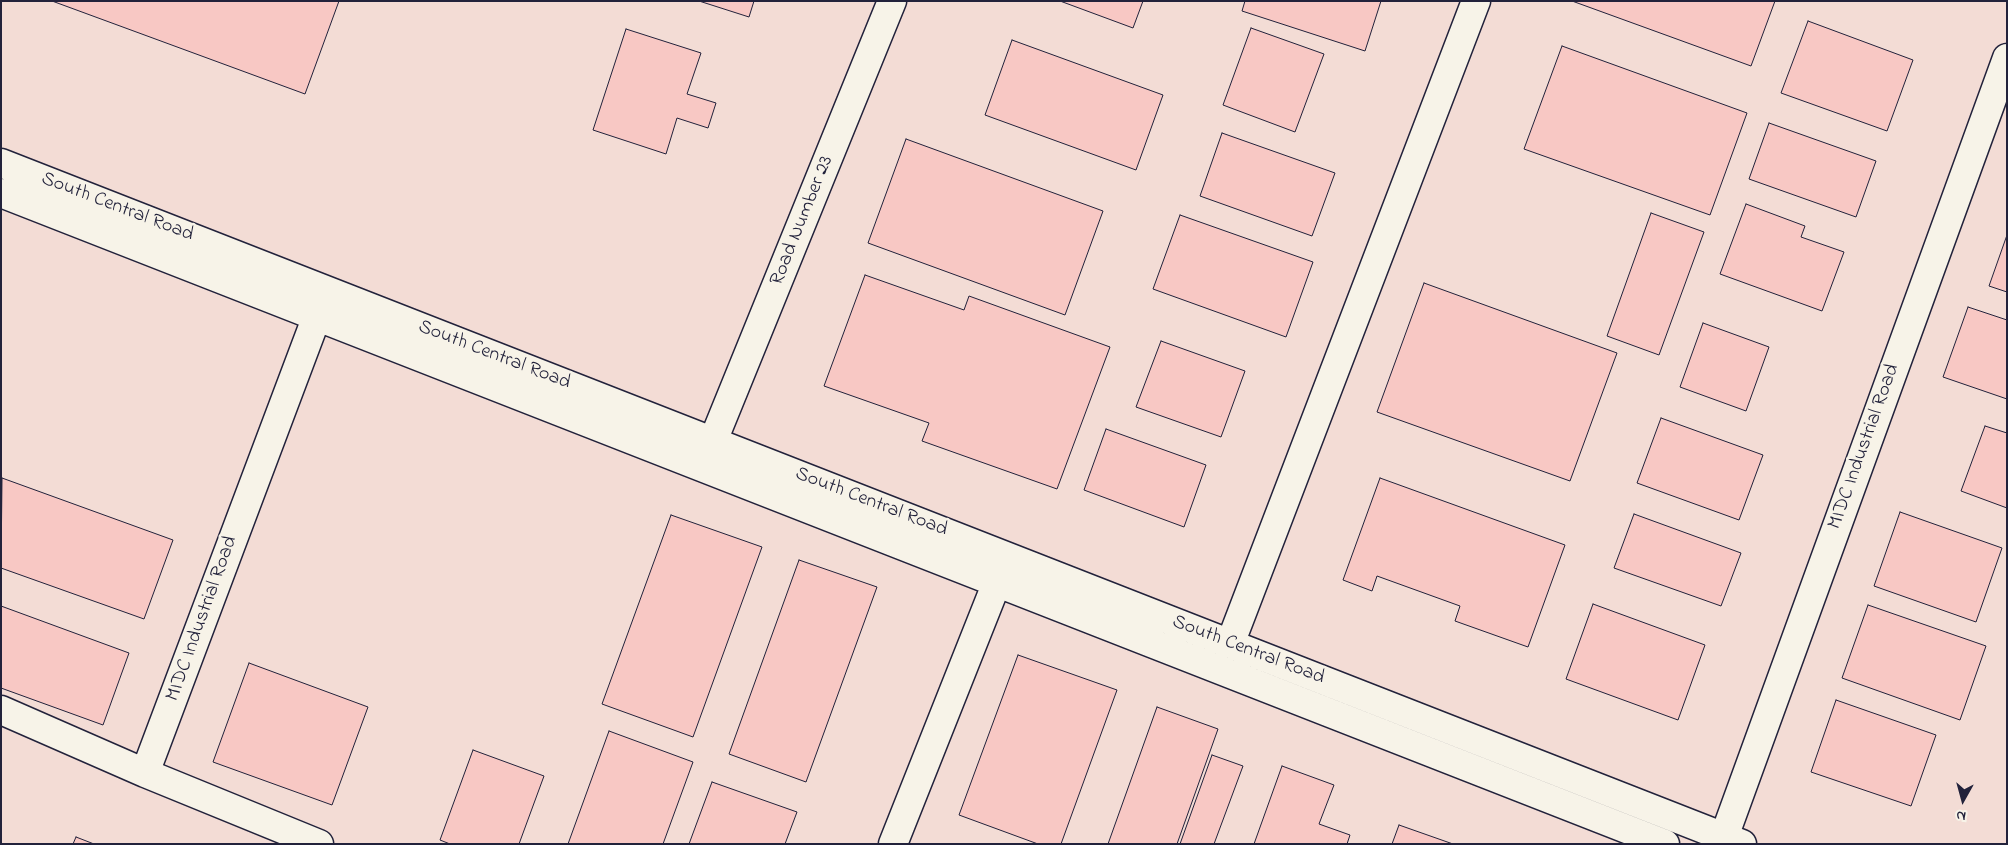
<!DOCTYPE html>
<style>
body{margin:0}
#map{position:relative;width:2008px;height:845px;overflow:hidden;background:#f7eae1;font-family:"Indie Flower",sans-serif}
canvas{display:block}
.frame{position:absolute;inset:0;border:2px solid #22223b;pointer-events:none}
.north{position:absolute;left:1938px;top:775px;width:50px;height:50px;-webkit-text-stroke:4px #f7f3e8;paint-order:stroke;rotate:187deg;font-size:14px;font-weight:700;line-height:20px;text-align:center;color:#22223b}
.north::after{content:'';display:block;margin:auto;width:18px;height:22px;background:#22223b;clip-path:polygon(50% 0,100% 100%,50% 72%,0 100%)}
</style>
<div id="map">
<canvas width="2008" height="845"></canvas>
<div class="frame"></div>
<div class="north">N</div>
</div>
<script>
const ctx = document.querySelector('canvas').getContext('2d');
ctx.lineJoin = 'round';
function paint(path, color) { ctx.fillStyle = color; ctx.fill(path, 'evenodd'); }
const toPath = rows => new Path2D(rows.map(r => 'M' + r).join(''));
function stroke(path, color, width, dash) { ctx.strokeStyle = color; ctx.lineWidth = width; ctx.lineCap = dash ? 'butt' : 'round'; ctx.setLineDash(dash || []); ctx.stroke(path); }
function write(font, color, halo, rows, align = 'center') {
  ctx.font = font + ' "Indie Flower",sans-serif'; ctx.lineWidth = 5; ctx.setLineDash([]); ctx.textBaseline = 'middle'; ctx.strokeStyle = halo; ctx.fillStyle = color; for (const [text, x, y, turn = 0] of rows) {
    ctx.save(); ctx.translate(x, y); ctx.rotate((+turn || 0) * Math.PI / 180); ctx.textAlign = isNaN(turn) ? turn : align; if (halo) ctx.strokeText(text, 0, 0); ctx.fillText(text, 0, 0); ctx.restore();
  }
}
paint(toPath([
 [1,1,2007,1,2007,844,1,844]
]), '#f3dcd5');
const building = toPath([
 [52,1,339,1,305,94,52,1],
 [699,1,754,1,749,17,699,1],
 [1060,1,1143,1,1133,28,1060,1],
 [1245,1,1381,1,1365,51,1242,11,1245,1],
 [1572,1,1775,1,1751,66,1572,1],
 [1808,21,1913,60,1887,131,1781,93,1808,21],
 [1251,28,1324,54,1295,132,1223,105,1251,28],
 [626,29,701,53,687,94,716,103,708,128,677,118,666,154,593,130,626,29],
 [1012,40,1163,95,1136,170,985,115,1012,40],
 [1562,46,1747,113,1710,215,1524,149,1562,46],
 [1769,123,1876,161,1856,217,1749,179,1769,123],
 [1222,133,1335,173,1312,236,1200,196,1222,133],
 [906,139,1103,211,1065,315,868,243,906,139],
 [1746,204,1805,226,1801,237,1844,252,1822,311,1720,274,1746,204],
 [1651,213,1704,232,1659,355,1607,336,1651,213],
 [1180,215,1313,262,1286,337,1153,289,1180,215],
 [2007,235,2007,292,1989,286,2007,235],
 [865,275,964,310,969,296,1110,347,1057,489,922,441,929,423,824,386,865,275],
 [1424,283,1617,353,1570,481,1377,412,1424,283],
 [1968,307,2007,320,2007,399,1943,377,1968,307],
 [1703,323,1769,347,1746,411,1680,387,1703,323],
 [1161,341,1245,371,1221,437,1136,407,1161,341],
 [1661,418,1763,455,1739,520,1637,483,1661,418],
 [1985,426,2007,433,2007,508,1961,491,1985,426],
 [1106,429,1206,465,1184,527,1084,490,1106,429],
 [2,478,173,540,144,619,1,568,2,478],
 [1380,478,1565,545,1528,647,1455,621,1460,606,1377,576,1372,591,1343,580,1380,478],
 [1900,512,2002,548,1976,622,1874,586,1900,512],
 [1634,514,1741,553,1721,606,1614,568,1634,514],
 [671,515,762,547,693,737,602,704,671,515],
 [799,560,877,587,806,782,729,754,799,560],
 [1593,604,1705,645,1678,720,1566,679,1593,604],
 [1868,605,1986,646,1960,720,1842,678,1868,605],
 [1,606,129,653,103,725,1,688,1,606],
 [1018,655,1117,690,1061,844,1038,844,959,815,1018,655],
 [249,663,368,707,332,805,213,762,249,663],
 [1836,700,1936,735,1911,806,1811,772,1836,700],
 [1157,707,1218,729,1177,844,1108,844,1157,707],
 [609,731,693,762,663,844,568,844,609,731],
 [473,750,544,776,519,844,450,844,440,840,473,750],
 [1212,755,1243,766,1214,844,1180,844,1212,755],
 [1282,766,1334,785,1319,824,1350,835,1347,844,1254,844,1282,766],
 [712,782,797,812,785,844,689,844,712,782],
 [1399,825,1453,844,1392,844,1399,825],
 [76,837,94,844,73,844,76,837]
]);
paint(building, '#f8c8c4');
stroke(building, '#22223b', 1);
const street = toPath([
 [1,163,1742,844],
 [1,193,1665,844],
 [713,441,892,1],
 [1230,644,1476,1],
 [1,710,145,773,319,844],
 [145,773,323,300],
 [1724,837,2007,58],
 [893,844,1003,567]
]);
stroke(street, '#22223b', 31);
stroke(street, '#f7f3e8', 28);
write('20px', '#22223b', '#f7f3e8', [
 ["South Central Road",117,208,21],
 ["Road Number 23",803,221,-68],
 ["South Central Road",494,356,21],
 ["MIDC Industrial Road",1865,447,-70],
 ["South Central Road",871,503,21],
 ["MIDC Industrial Road",203,619,-70],
 ["South Central Road",1248,651,21]
]);
</script>
